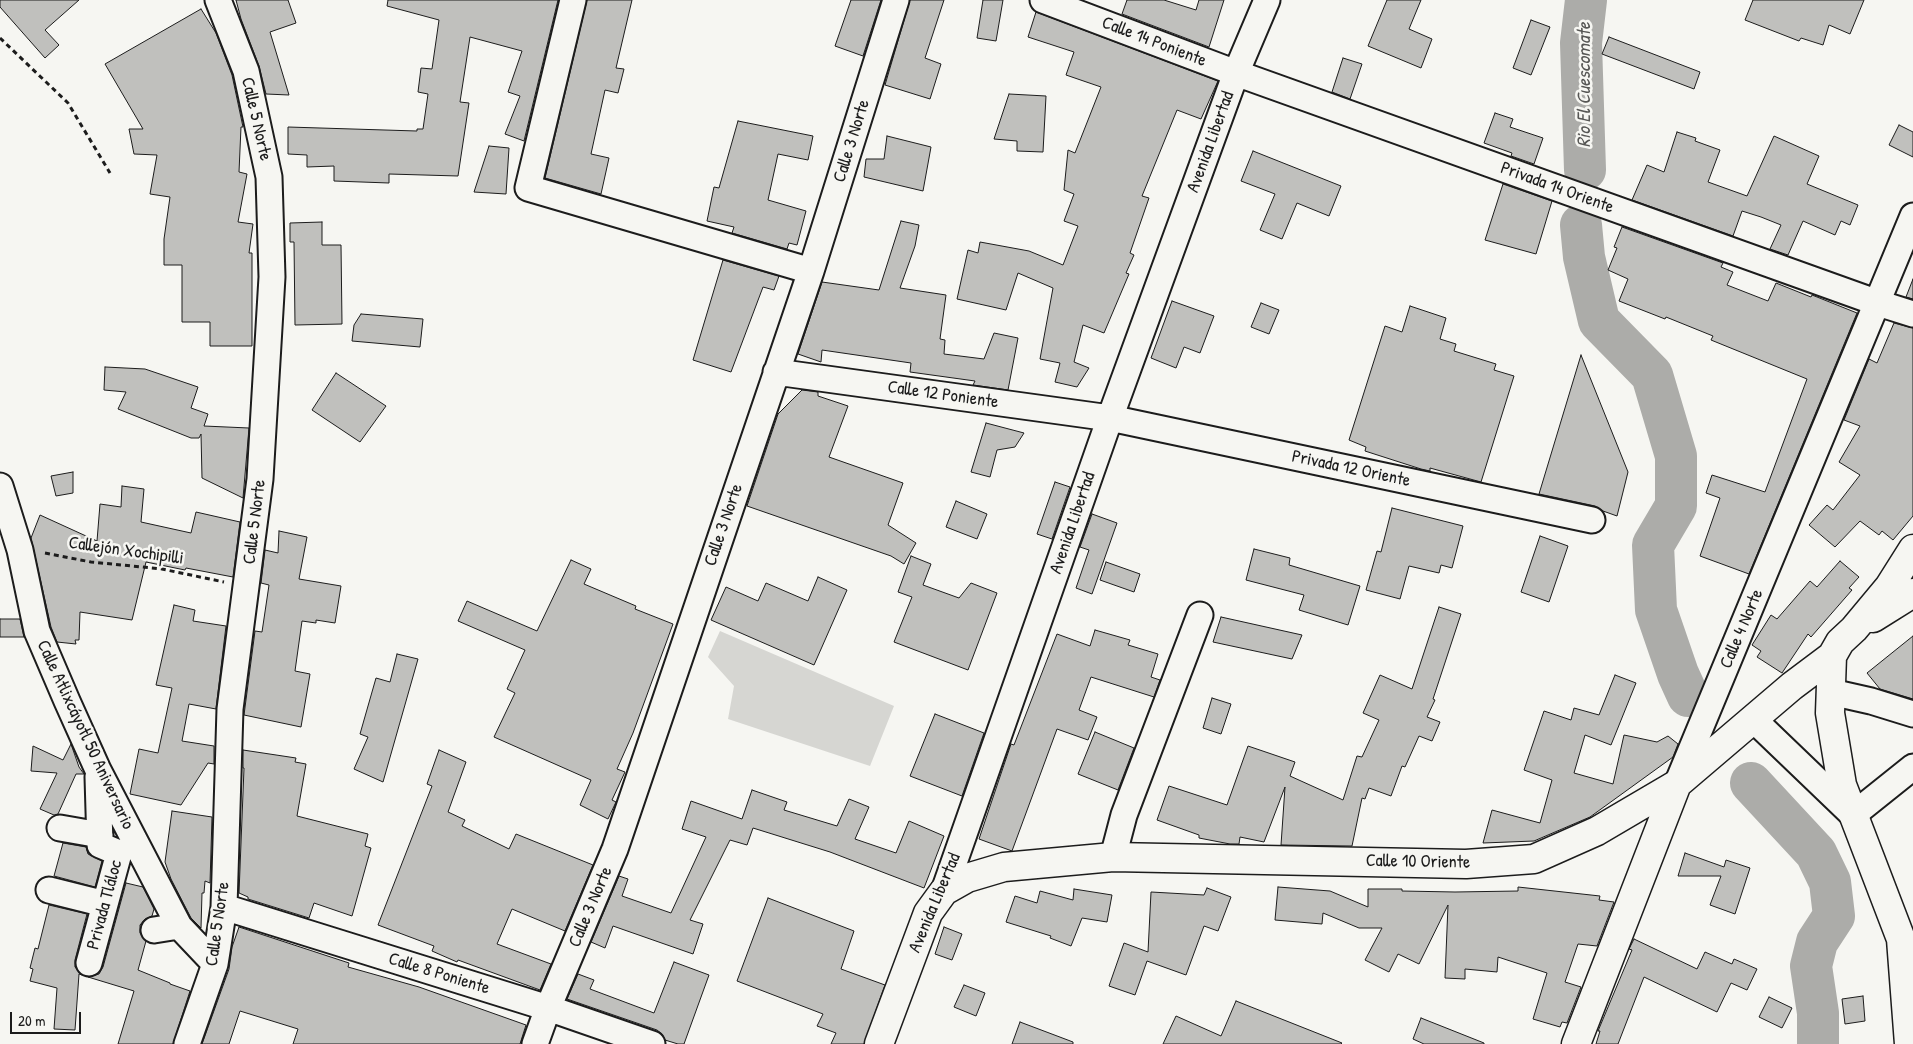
<!DOCTYPE html>
<meta charset="utf-8">
<style>
body{margin:0}
#map{position:relative;width:1913px;height:1044px;overflow:hidden;background:#f6f6f2;font-family:"Patrick Hand",sans-serif}
canvas{display:block}
.scale{position:absolute;left:10px;top:1012px;width:71px;height:22px;box-sizing:border-box;border:2px solid #1c1c1c;border-top:0;padding-left:6px;font-size:15px;line-height:18px;white-space:nowrap;color:#1c1c1c;-webkit-text-stroke:4px #f6f6f2;paint-order:stroke}
</style>
<div id="map">
<canvas width="1913" height="1044"></canvas>
<div class="scale">20 m</div>
</div>
<script>
const ctx = document.querySelector('canvas').getContext('2d');
ctx.lineJoin = 'round';
function paint(path, color) { ctx.fillStyle = color; ctx.fill(path, 'evenodd'); }
const toPath = rows => new Path2D(rows.map(r => 'M' + r).join(''));
function stroke(path, color, width, dash) { ctx.strokeStyle = color; ctx.lineWidth = width; ctx.lineCap = dash ? 'butt' : 'round'; ctx.setLineDash(dash || []); ctx.stroke(path); }
function write(font, color, halo, rows, align = 'center') {
  ctx.font = font + ' "Patrick Hand",sans-serif'; ctx.lineWidth = 5; ctx.setLineDash([]); ctx.textBaseline = 'middle'; ctx.strokeStyle = halo; ctx.fillStyle = color; for (const [text, x, y, turn = 0] of rows) {
    ctx.save(); ctx.translate(x, y); ctx.rotate((+turn || 0) * Math.PI / 180); ctx.textAlign = isNaN(turn) ? turn : align; if (halo) ctx.strokeText(text, 0, 0); ctx.fillText(text, 0, 0); ctx.restore();
  }
}
paint(toPath([
 [720,631,894,706,870,766,728,719,734,686,708,657]
]), '#d6d6d2');
stroke(toPath([
 [1585,170,1581,43,1586,0],
 [1581,225,1584,257,1599,321,1652,375,1676,456,1676,506,1653,545,1656,610,1678,674,1688,696],
 [1751,783,1816,853,1830,882,1834,916,1817,942,1811,966,1818,1013,1818,1044]
]), '#acaca9', 42);
const building = toPath([
 [0,0,79,0,45,30,59,45,45,58,0,7,0,0],
 [236,0,288,0,296,23,270,32,289,95,266,94,259,66,241,19,236,0],
 [388,0,558,0,524,141,505,134,520,96,508,92,522,51,470,37,460,102,469,103,458,176,389,174,389,183,334,181,334,166,307,167,307,155,288,154,288,127,417,131,417,129,423,129,428,94,418,92,421,68,432,69,439,20,387,6,388,0],
 [587,0,632,0,616,68,624,69,618,93,605,90,591,154,609,158,601,194,545,178,587,0],
 [851,0,881,0,863,56,835,46,851,0],
 [910,0,944,0,925,58,941,64,930,99,885,85,910,0],
 [983,0,1003,0,996,41,977,38,983,0],
 [1127,0,1164,0,1196,10,1199,0,1224,0,1209,47,1122,14,1127,0],
 [1387,0,1421,0,1409,29,1432,39,1421,68,1368,46,1387,0],
 [1753,0,1864,0,1850,34,1829,25,1823,45,1801,38,1799,41,1745,20,1753,0],
 [201,9,216,33,232,75,243,127,241,127,239,172,247,174,238,222,253,224,249,253,252,253,252,346,210,346,210,322,182,322,182,265,164,265,164,239,170,197,150,194,157,155,134,154,129,129,143,129,105,64,201,9],
 [1036,12,1218,81,1201,119,1177,110,1142,196,1149,198,1130,253,1134,255,1126,273,1129,274,1104,333,1083,325,1074,362,1089,368,1077,387,1055,382,1060,363,1040,359,1053,288,1018,273,1006,310,957,299,968,250,978,253,980,242,1029,251,1063,265,1078,226,1064,221,1074,194,1064,190,1068,150,1075,153,1101,87,1066,75,1074,52,1028,37,1036,12],
 [1531,20,1550,27,1531,75,1513,68,1531,20],
 [1609,37,1700,72,1694,89,1602,54,1609,37],
 [1343,58,1362,64,1350,99,1332,92,1343,58],
 [1009,94,1046,96,1043,152,1017,151,1017,141,994,139,1009,94],
 [1495,113,1513,119,1510,127,1543,138,1534,164,1511,156,1512,153,1484,143,1495,113],
 [738,121,813,136,808,160,778,154,768,200,806,211,797,245,789,243,787,249,732,233,734,227,707,221,714,187,719,188,738,121],
 [1899,125,1913,132,1913,157,1889,145,1899,125],
 [1677,132,1696,138,1695,141,1720,150,1708,182,1747,196,1774,136,1819,156,1807,184,1858,205,1850,225,1841,221,1835,235,1803,221,1788,255,1770,249,1781,225,1761,217,1742,211,1733,236,1632,200,1647,165,1664,172,1677,132],
 [887,136,931,147,923,191,864,177,866,159,884,159,887,136],
 [489,146,509,148,506,194,474,192,489,146],
 [1253,151,1341,186,1329,216,1297,203,1282,239,1260,230,1275,194,1241,181,1253,151],
 [1503,184,1552,201,1536,254,1485,240,1503,184],
 [901,221,919,225,915,246,900,288,946,295,940,339,945,340,944,354,984,359,994,333,1018,338,1008,390,973,385,975,381,910,372,911,363,822,350,821,362,798,354,822,282,879,290,901,221],
 [322,222,322,245,341,245,342,324,295,325,294,242,290,242,290,223,322,222],
 [1622,227,1723,263,1721,267,1733,272,1727,285,1768,301,1776,283,1811,297,1812,295,1857,313,1749,574,1700,556,1720,498,1706,493,1712,475,1765,492,1807,379,1711,340,1713,336,1666,317,1665,319,1619,301,1628,279,1608,270,1617,248,1614,247,1622,227],
 [723,260,779,276,774,290,763,287,731,372,693,360,723,260],
 [1913,279,1913,299,1906,297,1913,279],
 [1172,301,1214,316,1200,353,1184,347,1176,368,1151,358,1172,301],
 [1261,303,1279,310,1269,334,1251,327,1261,303],
 [1410,306,1446,318,1440,339,1456,344,1454,351,1496,364,1494,370,1514,376,1481,482,1430,468,1430,471,1421,469,1365,451,1366,447,1349,440,1385,326,1402,332,1410,306],
 [361,314,423,319,420,347,352,341,354,325,361,314],
 [1894,323,1913,328,1913,516,1893,540,1882,531,1879,535,1860,521,1835,547,1809,525,1827,505,1833,510,1860,475,1839,462,1860,426,1844,420,1869,359,1877,363,1894,323],
 [1581,355,1628,472,1617,516,1603,511,1595,506,1539,494,1581,355],
 [105,367,145,369,198,387,191,408,208,414,204,426,249,428,243,498,202,478,201,434,199,438,191,438,118,409,126,392,104,390,105,367],
 [336,373,386,406,360,442,312,410,336,373],
 [802,390,818,392,818,396,848,406,829,457,903,483,888,525,916,543,904,564,891,556,747,506,778,414,802,390],
 [986,423,1024,433,1015,447,997,450,990,477,971,472,986,423],
 [73,472,73,493,56,496,51,476,73,472],
 [1055,482,1070,487,1052,539,1037,534,1055,482],
 [122,486,144,489,141,522,191,533,196,512,240,522,233,577,186,568,185,570,146,562,132,620,80,612,79,640,75,640,76,644,57,642,51,627,31,538,40,515,97,541,100,504,121,507,122,486],
 [956,501,987,514,977,539,946,527,956,501],
 [1392,508,1463,526,1452,568,1441,565,1439,573,1409,566,1400,599,1366,590,1377,551,1381,552,1392,508],
 [1092,514,1117,523,1092,594,1076,588,1089,550,1080,547,1092,514],
 [279,531,307,537,299,579,341,586,335,623,316,620,316,623,302,621,295,671,310,674,301,727,244,715,255,631,262,632,269,585,261,583,265,550,278,553,279,531],
 [1540,536,1568,546,1549,602,1521,592,1540,536],
 [1254,549,1290,558,1289,565,1360,586,1348,625,1299,610,1304,595,1246,580,1254,549],
 [911,556,931,564,923,585,959,598,971,583,997,593,968,670,894,642,912,597,898,592,911,556],
 [571,560,591,569,584,584,636,606,635,609,673,624,633,733,617,769,625,772,612,800,616,802,608,819,580,805,591,780,494,737,515,693,507,689,525,650,458,621,467,601,537,631,571,560],
 [1840,561,1859,577,1849,588,1852,590,1811,637,1808,634,1782,673,1757,657,1761,651,1752,645,1771,615,1777,619,1810,581,1817,587,1840,561],
 [1106,562,1140,574,1134,592,1100,580,1106,562],
 [818,577,847,590,814,665,711,620,726,587,758,601,766,583,808,601,818,577],
 [174,605,195,610,193,621,226,626,216,709,189,704,182,741,214,746,214,764,208,763,181,805,130,794,139,749,158,753,172,688,156,685,174,605],
 [1439,607,1461,614,1433,699,1435,700,1427,717,1440,722,1432,741,1419,736,1405,767,1402,766,1391,796,1369,788,1365,799,1362,798,1352,846,1281,845,1285,787,1264,842,1240,837,1239,844,1230,844,1199,838,1199,835,1157,820,1169,786,1227,805,1248,746,1295,762,1290,776,1343,800,1357,756,1362,757,1379,720,1363,713,1380,675,1412,689,1439,607],
 [1221,617,1302,635,1292,659,1213,642,1221,617],
 [0,619,20,619,24,637,0,637,0,619],
 [1095,630,1130,640,1128,645,1158,654,1151,677,1160,680,1154,697,1091,677,1079,710,1097,717,1088,740,1057,729,1012,851,979,839,1011,744,1014,745,1057,634,1090,646,1095,630],
 [1913,636,1913,699,1880,689,1867,673,1913,636],
 [397,654,418,659,383,782,354,769,368,737,360,734,376,678,390,682,397,654],
 [1615,675,1636,683,1611,745,1585,735,1574,773,1613,784,1624,735,1657,742,1668,736,1678,744,1673,757,1590,817,1534,841,1483,843,1492,810,1540,823,1552,780,1524,770,1544,711,1571,720,1574,708,1599,715,1615,675],
 [1212,698,1231,704,1221,734,1203,728,1212,698],
 [935,714,984,733,962,796,910,776,935,714],
 [1095,732,1134,748,1118,790,1078,774,1095,732],
 [71,744,79,767,84,774,76,774,58,814,54,815,40,809,57,773,31,771,33,746,63,760,71,744],
 [243,750,296,758,295,762,306,764,297,816,368,834,365,846,371,848,352,916,314,903,309,918,248,899,248,897,239,893,244,768,243,768,243,750],
 [439,750,466,762,448,812,465,820,462,826,509,849,516,834,593,865,565,931,512,909,497,944,551,964,540,990,458,960,457,962,432,951,434,946,378,925,432,786,427,784,439,750],
 [752,790,787,802,784,810,837,826,849,799,869,807,855,839,896,853,909,821,944,836,924,888,830,852,753,828,747,845,730,840,690,920,703,924,693,954,613,926,605,948,591,942,619,876,628,879,622,896,671,913,706,837,682,829,691,801,742,819,752,790],
 [172,811,212,817,210,883,205,881,204,893,202,893,201,928,191,918,171,879,165,862,172,811],
 [63,843,86,847,88,854,102,861,95,887,54,876,63,843],
 [1685,853,1724,867,1726,860,1750,868,1735,914,1710,905,1721,876,1678,876,1685,853],
 [126,883,143,887,154,909,152,916,145,919,140,925,140,933,146,941,138,970,170,983,170,984,190,991,173,1044,118,1044,134,991,88,977,99,974,103,967,126,883],
 [1278,887,1330,891,1368,907,1368,889,1402,889,1402,891,1455,892,1518,891,1518,887,1600,896,1599,900,1614,902,1597,946,1578,944,1565,982,1581,987,1567,1023,1562,1022,1560,1027,1533,1019,1547,973,1498,957,1497,972,1465,969,1465,979,1445,978,1448,905,1419,964,1398,954,1389,972,1365,960,1382,928,1359,928,1323,913,1322,924,1275,920,1278,887],
 [1207,888,1231,897,1218,931,1204,926,1186,975,1147,961,1135,995,1109,986,1124,943,1148,952,1151,892,1204,895,1207,888],
 [1074,889,1112,895,1107,922,1082,918,1071,946,1050,938,1051,936,1006,922,1015,896,1037,903,1040,891,1073,900,1074,889],
 [768,898,854,931,841,969,885,985,864,1044,831,1044,836,1033,817,1026,823,1014,737,981,768,898],
 [49,905,87,914,75,960,75,967,82,975,79,974,75,1030,54,1029,57,988,30,981,33,969,30,968,35,948,38,949,49,905],
 [239,927,349,963,348,967,419,987,526,1025,520,1044,293,1044,298,1029,240,1011,229,1044,202,1044,229,969,232,947,239,927],
 [944,927,962,934,952,960,935,954,944,927],
 [1634,939,1697,969,1705,952,1732,964,1734,959,1757,969,1747,990,1731,983,1717,1012,1644,977,1618,1044,1596,1044,1600,1031,1598,1031,1632,950,1629,949,1634,939],
 [674,962,709,975,684,1044,678,1044,665,1040,662,1034,657,1030,567,999,578,974,594,980,590,989,654,1013,674,962],
 [964,985,985,993,976,1016,954,1007,964,985],
 [1863,996,1865,1021,1845,1024,1842,999,1863,996],
 [1769,997,1792,1008,1782,1028,1759,1017,1769,997],
 [1236,1001,1342,1043,1341,1044,1163,1044,1176,1016,1221,1036,1236,1001],
 [1421,1018,1484,1043,1484,1044,1424,1044,1413,1039,1421,1018],
 [1020,1022,1073,1042,1073,1044,1012,1044,1020,1022]
]);
paint(building, '#c0c0bd');
stroke(building, '#1c1c1c', 1);
const minor = toPath([
 [573,0,528,188,811,271],
 [1043,0,1236,73,1878,303,1913,314],
 [776,372,1110,418,1592,520],
 [0,486,20,550,37,631,67,701,98,770,179,926,215,964],
 [1831,692,1871,701,1913,714],
 [1753,719,1853,815,1913,767],
 [1677,784,1913,216],
 [60,828,100,835],
 [1113,857,1124,815,1200,615],
 [49,890,105,904],
 [944,891,1110,418,1236,73,1267,0],
 [224,907,548,1008,652,1044],
 [154,930,179,926],
 [89,963,119,853,100,845,98,777],
 [187,1044,215,964,224,907,230,709,260,479,272,277,269,177,246,71,218,0],
 [535,1044,548,1008,615,849,811,271,896,0]
]);
const major = toPath([
 [1873,618,1913,593],
 [879,1044,928,913,944,891,967,878,1004,867,1113,857,1466,864,1534,859,1597,831,1677,784,1792,686,1832,656],
 [1576,1044,1677,784],
 [1909,1044,1901,939,1842,785,1830,713,1832,656,1840,642,1854,629,1889,587,1913,549]
]);
stroke(minor, '#1c1c1c', 29);
stroke(major, '#1c1c1c', 31);
stroke(toPath([
 [0,38,68,103,110,173],
 [45,553,91,562,162,569,224,582]
]), '#1c1c1c', 3, [5, 4]);
stroke(minor, '#f6f6f2', 25);
stroke(major, '#f6f6f2', 28);
write('18px', '#1c1c1c', '#f6f6f2', [
 ["Calle 14 Poniente",1154,42,21],
 ["Calle 5 Norte",256,119,77],
 ["Calle 3 Norte",852,141,-73],
 ["Avenida Libertad",1211,142,-70],
 ["Privada 14 Oriente",1557,188,20],
 ["Calle 12 Poniente",943,395,8],
 ["Privada 12 Oriente",1351,469,12],
 ["Calle 5 Norte",255,522,-83],
 ["Avenida Libertad",1073,523,-71],
 ["Calle 3 Norte",724,525,-71],
 ["Callejón Xochipilli",126,551,8],
 ["Calle 4 Norte",1742,629,-67],
 ["Calle Atlixcáyotl 50 Aniversario",85,735,65],
 ["Calle 10 Oriente",1418,862,1],
 ["Avenida Libertad",935,903,-67],
 ["Privada Tláloc",105,905,-75],
 ["Calle 3 Norte",591,907,-67],
 ["Calle 5 Norte",218,924,-82],
 ["Calle 8 Poniente",439,974,17]
]);
write('italic 19px', '#565654', '#f6f6f2', [
 ["Rio El Cuescomate",1585,85,-90]
]);
</script>
